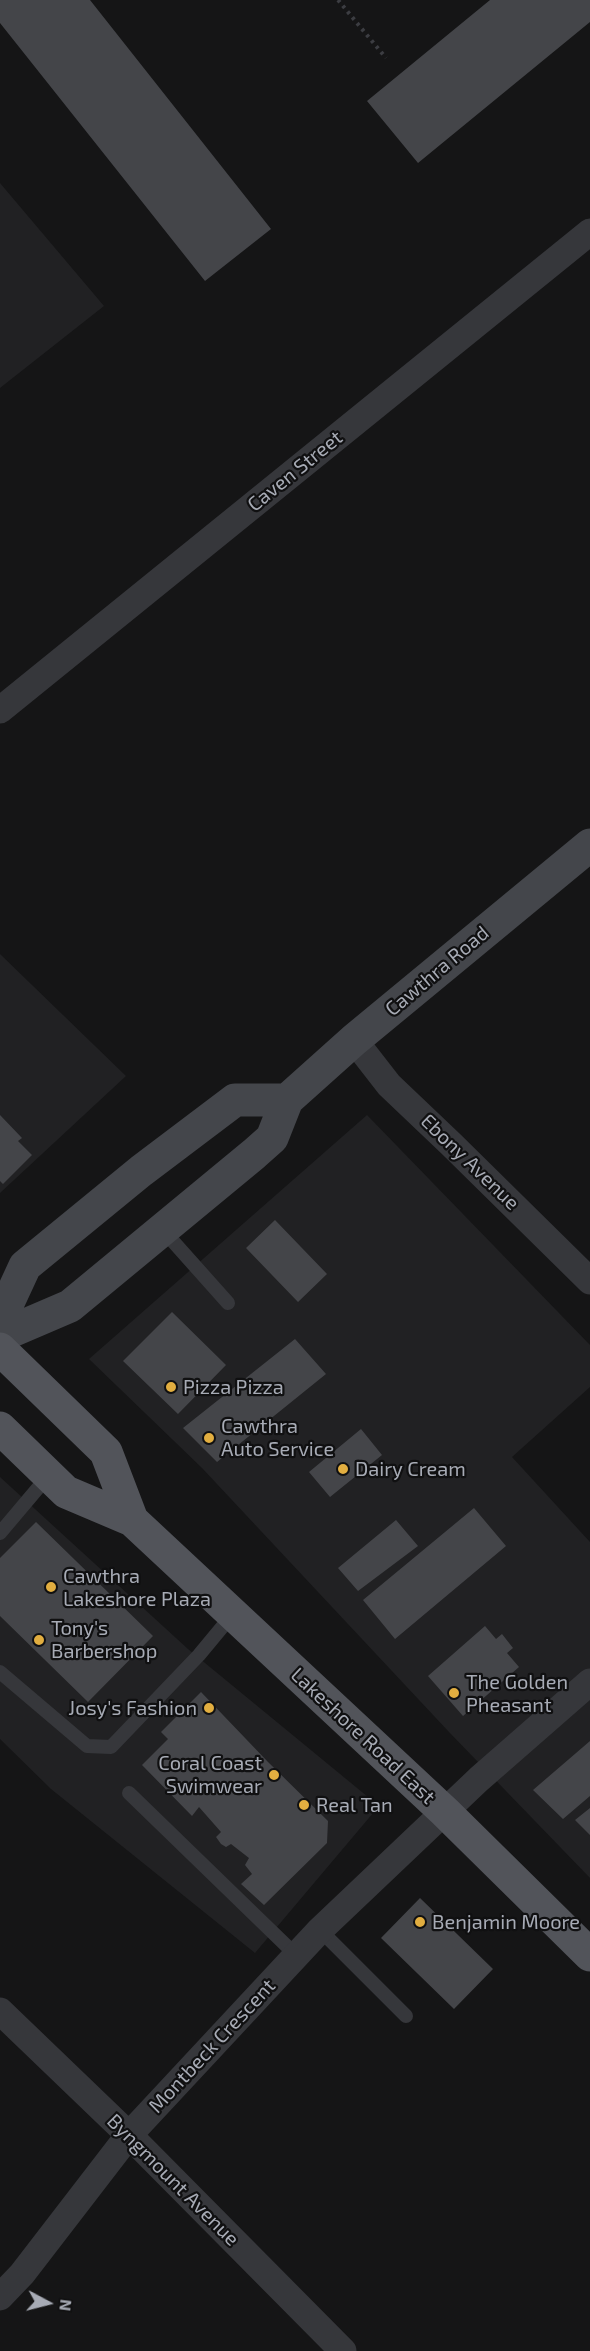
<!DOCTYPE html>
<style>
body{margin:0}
#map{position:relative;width:590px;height:2351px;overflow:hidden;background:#151516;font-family:"Exo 2",sans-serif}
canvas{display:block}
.north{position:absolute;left:18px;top:2273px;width:60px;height:60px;-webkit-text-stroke:4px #101011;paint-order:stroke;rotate:97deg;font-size:16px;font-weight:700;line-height:24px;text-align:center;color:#a7abb5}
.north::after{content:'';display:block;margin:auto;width:21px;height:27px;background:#a7abb5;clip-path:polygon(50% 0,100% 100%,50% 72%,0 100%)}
</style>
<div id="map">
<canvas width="590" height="2351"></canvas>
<div class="north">N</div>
</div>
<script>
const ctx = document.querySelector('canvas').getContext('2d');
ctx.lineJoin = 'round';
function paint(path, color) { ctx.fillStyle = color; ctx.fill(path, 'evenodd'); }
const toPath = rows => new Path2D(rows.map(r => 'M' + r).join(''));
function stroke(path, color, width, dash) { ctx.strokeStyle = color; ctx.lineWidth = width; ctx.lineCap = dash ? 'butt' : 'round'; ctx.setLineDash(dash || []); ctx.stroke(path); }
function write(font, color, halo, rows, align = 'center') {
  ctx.font = font + ' "Exo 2",sans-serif'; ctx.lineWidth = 4.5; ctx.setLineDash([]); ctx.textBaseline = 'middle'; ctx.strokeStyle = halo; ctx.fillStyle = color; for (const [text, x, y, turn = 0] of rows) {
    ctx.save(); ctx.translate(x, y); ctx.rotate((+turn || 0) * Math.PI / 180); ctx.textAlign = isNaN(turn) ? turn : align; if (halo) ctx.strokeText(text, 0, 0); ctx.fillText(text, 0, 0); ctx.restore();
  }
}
paint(toPath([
 [0,183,104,306,0,388],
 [0,954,126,1076,0,1193],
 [367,1115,590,1345,590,1387,512,1457,590,1542,590,1878,449,1732,202,1468,89,1359],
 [0,1477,188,1649,379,1806,255,1953,51,1789,0,1739]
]), '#212123');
paint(toPath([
 [0,0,90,0,271,229,205,281,0,23],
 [490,0,590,0,590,22,418,163,367,101],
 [0,1115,22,1138,18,1141,32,1155,3,1184,0,1181],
 [275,1220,327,1274,298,1302,246,1248],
 [172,1312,226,1365,178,1414,123,1361],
 [295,1339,326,1374,217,1462,183,1428],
 [361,1429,382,1455,330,1497,309,1472],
 [474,1508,506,1546,395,1639,363,1600],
 [396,1520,418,1546,358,1591,338,1568],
 [36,1522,153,1636,88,1702,0,1616,0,1558],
 [485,1626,496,1639,502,1634,513,1648,507,1653,519,1667,463,1716,428,1676],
 [201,1692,268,1762,328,1821,327,1843,264,1905,241,1884,252,1874,245,1865,249,1858,231,1844,226,1847,221,1844,216,1837,221,1832,199,1807,192,1816,142,1765,168,1739,161,1732],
 [590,1741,590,1796,563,1819,533,1790],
 [590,1808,590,1835,575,1820],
 [420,1898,493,1969,454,2009,381,1938]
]), '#444549');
stroke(toPath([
 [338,0,386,58]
]), '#3c3d42', 4, [3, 4.5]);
stroke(toPath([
 [162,1229,228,1303],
 [0,1533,49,1475],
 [0,1672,87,1746,111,1747,199,1655,233,1614],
 [129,1793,297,1956],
 [320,1930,406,2016]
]), '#36373b', 14);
stroke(toPath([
 [0,710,590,232],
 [354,1040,389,1085,451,1144,590,1281],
 [0,2011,129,2135,343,2351],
 [0,2297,22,2274,129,2135,320,1930,479,1779,590,1682]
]), '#36373b', 27);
stroke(toPath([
 [0,1320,25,1266,141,1171,235,1100,287,1100],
 [0,1336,70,1306,254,1154,272,1138,287,1100,354,1040,590,845]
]), '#44464b', 33);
stroke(toPath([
 [0,1349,106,1452,132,1520],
 [0,1428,66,1492,132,1520,445,1812,590,1955]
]), '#52545a', 33);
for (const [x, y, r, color] of [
 [171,1387,6,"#e2ae40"],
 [209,1438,6,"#e2ae40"],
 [343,1469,6,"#e2ae40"],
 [51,1587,6,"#e2ae40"],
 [39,1640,6,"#e2ae40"],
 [454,1693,6,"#e2ae40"],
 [209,1708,6,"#e2ae40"],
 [274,1775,6,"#e2ae40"],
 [304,1805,6,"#e2ae40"],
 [420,1922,6,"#e2ae40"]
]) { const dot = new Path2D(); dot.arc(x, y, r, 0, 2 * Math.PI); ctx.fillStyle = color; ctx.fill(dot); stroke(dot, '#101011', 2); }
write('20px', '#a7abb5', '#101011', [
 ["Caven Street",295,471,-39],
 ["Cawthra Road",437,971,-40],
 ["Ebony Avenue",470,1162,44],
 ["Lakeshore Road East",363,1736,43],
 ["Montbeck Crescent",212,2046,-47],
 ["Byngmount Avenue",173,2180,45]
]);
write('20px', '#a7abb5', '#101011', [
 ["Pizza Pizza",183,1387],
 ["Cawthra",221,1426],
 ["Auto Service",221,1449],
 ["Dairy Cream",355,1469],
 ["Cawthra",63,1576],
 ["Lakeshore Plaza",63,1599],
 ["Tony's",51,1628],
 ["Barbershop",51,1651],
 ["The Golden",466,1682],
 ["Pheasant",466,1705],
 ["Josy's Fashion",197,1708,"right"],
 ["Coral Coast",262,1763,"right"],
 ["Swimwear",262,1786,"right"],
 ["Real Tan",316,1805],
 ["Benjamin Moore",432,1922]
], 'left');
</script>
